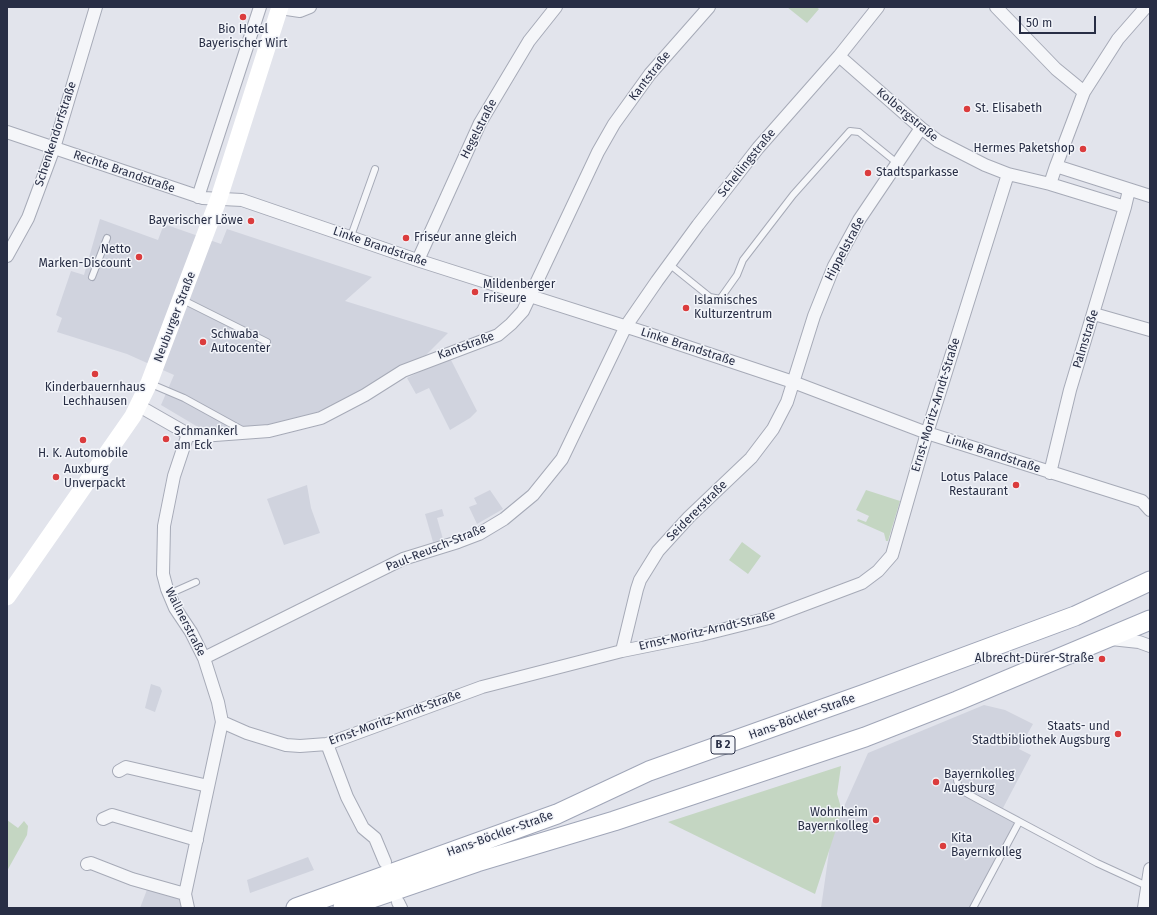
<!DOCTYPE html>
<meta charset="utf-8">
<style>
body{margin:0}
#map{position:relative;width:1157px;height:915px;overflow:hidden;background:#e2e4ec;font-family:"Fira Sans",sans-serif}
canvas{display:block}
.frame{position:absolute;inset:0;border:8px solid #282e45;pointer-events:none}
.scale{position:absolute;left:1019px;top:16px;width:77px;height:18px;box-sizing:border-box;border:2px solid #282e45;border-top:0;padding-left:5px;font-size:12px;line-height:14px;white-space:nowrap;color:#282e45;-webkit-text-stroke:3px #f2f4f9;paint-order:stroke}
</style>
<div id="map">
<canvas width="1157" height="915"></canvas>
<div class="frame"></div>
<div class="scale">50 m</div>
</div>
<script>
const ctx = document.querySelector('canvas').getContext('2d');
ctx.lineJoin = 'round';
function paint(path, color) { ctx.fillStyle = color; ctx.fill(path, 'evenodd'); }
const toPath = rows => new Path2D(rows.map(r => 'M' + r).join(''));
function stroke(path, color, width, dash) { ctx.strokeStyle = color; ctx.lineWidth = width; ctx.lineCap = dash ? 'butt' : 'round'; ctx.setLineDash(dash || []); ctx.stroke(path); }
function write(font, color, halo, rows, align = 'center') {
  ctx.font = font + ' "Fira Sans",sans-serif'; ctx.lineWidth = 3; ctx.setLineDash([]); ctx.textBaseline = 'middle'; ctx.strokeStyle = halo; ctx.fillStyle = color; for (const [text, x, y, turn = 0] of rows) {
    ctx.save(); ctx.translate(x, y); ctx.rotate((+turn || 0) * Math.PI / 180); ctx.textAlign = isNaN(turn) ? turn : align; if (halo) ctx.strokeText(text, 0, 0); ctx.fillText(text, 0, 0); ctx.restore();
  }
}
paint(toPath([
 [100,219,158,240,164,224,221,244,227,229,372,277,345,301,448,333,426,355,400,367,319,416,265,429,203,430,161,405,174,375,127,354,57,332,62,318,56,315,71,271,84,275],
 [451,360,477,411,470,418,450,430,429,388,416,394,407,378,431,366],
 [307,485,311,508,320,533,284,545,267,499],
 [490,490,503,509,477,524,469,507,477,504,474,498],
 [442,509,444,516,437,518,443,539,433,542,425,514],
 [151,684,160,687,162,691,155,712,145,708],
 [984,705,1005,710,1033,724,1019,749,1031,755,1003,808,1020,817,971,908,821,908,830,845,842,811,868,753],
 [308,857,314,870,250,893,247,880],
 [148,887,179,898,181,908,140,908]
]), '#d0d3de');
paint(toPath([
 [787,7,816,7,819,9,807,23],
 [866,490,900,501,888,541,886,541,884,533,857,521,858,519,866,522,869,516,856,510],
 [742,542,761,556,748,574,729,560],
 [841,766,837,794,842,811,815,894,668,822],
 [7,820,18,828,24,821,28,826,27,835,7,871]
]), '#c4d6c2');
const lane = toPath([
 [351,236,375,169],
 [669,264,710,297,720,299,737,275,743,260,793,195,850,131,859,132,897,163],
 [92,277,107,238],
 [183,300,267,342],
 [151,384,184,398,244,431],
 [169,594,196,582],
 [957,780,959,789,979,800,1097,863,1147,886],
 [973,908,1019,822]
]);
const street = toPath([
 [996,7,1056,69,1084,92],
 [280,8,300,11,310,7],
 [839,56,921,128,938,141,985,165,1008,174,1050,184,1125,207,1129,190],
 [7,132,203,198,242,200,420,261,643,332,793,382,927,433,1142,501,1150,510],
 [1056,166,1084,92,1118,39,1146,7],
 [1050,184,1056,166,1150,196],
 [198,197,260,7],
 [7,256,28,218,54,148,96,7],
 [418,260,480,123,529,41,556,7],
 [1094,314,1150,330],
 [139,406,188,434,201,436,269,431,321,418,365,395,403,371,498,335,511,324,523,311,598,152,614,124,650,74,709,7],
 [1050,473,1070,390,1125,207],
 [1111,639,1139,642,1150,646],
 [622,651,637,589,640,580,658,551,689,517,751,458,773,429,787,402,814,316,834,266,859,220,921,128],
 [204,658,403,559,458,542,479,534,504,519,533,495,562,459,626,326,657,281,698,225,758,148,839,56,878,7],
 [222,722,247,733,286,745,300,746,327,744,482,687,622,651,701,635,769,618,862,583,878,571,892,555,927,433,1008,174],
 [327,744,347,797,363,828,375,838,385,862],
 [119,771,126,767,208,786],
 [103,819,112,815,197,840],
 [87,864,91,863,132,879,185,894],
 [398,902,401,908],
 [188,908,185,894,222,722,218,702,204,658,191,632,175,608,167,589,163,574,164,526,174,476,188,434],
 [1144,908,1150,869]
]);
const primary = toPath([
 [296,908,557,814,649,771,865,694,1075,616,1150,581],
 [343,908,477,862,614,821,865,737,957,701,1150,620]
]);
stroke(lane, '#a6aab7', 8);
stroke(street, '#a6aab7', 14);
stroke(primary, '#a0a6b8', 21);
stroke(lane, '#f5f6f9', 6);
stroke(street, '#f5f6f9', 12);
stroke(toPath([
 [7,597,133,416,149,383,219,198,280,7]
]), '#fff', 17);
stroke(primary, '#fff', 19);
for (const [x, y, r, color] of [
 [243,17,4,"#db3c3d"],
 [967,109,4,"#db3c3d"],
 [1083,149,4,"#db3c3d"],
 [868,173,4,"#db3c3d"],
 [251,221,4,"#db3c3d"],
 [406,238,4,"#db3c3d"],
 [139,257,4,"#db3c3d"],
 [475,292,4,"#db3c3d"],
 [686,308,4,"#db3c3d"],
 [203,342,4,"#db3c3d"],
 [95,374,4,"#db3c3d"],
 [166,439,4,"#db3c3d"],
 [83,440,4,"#db3c3d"],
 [56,477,4,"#db3c3d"],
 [1016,485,4,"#db3c3d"],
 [1102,659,4,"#db3c3d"],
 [1118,734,4,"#db3c3d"],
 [936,782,4,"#db3c3d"],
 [876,820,4,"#db3c3d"],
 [943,846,4,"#db3c3d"]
]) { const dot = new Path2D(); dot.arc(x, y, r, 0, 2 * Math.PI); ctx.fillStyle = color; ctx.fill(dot); stroke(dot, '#f2f4f9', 1.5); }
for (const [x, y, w] of [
 [723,745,24]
]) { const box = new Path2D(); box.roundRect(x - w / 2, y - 9, w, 18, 3); ctx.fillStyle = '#f2f4f9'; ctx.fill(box); stroke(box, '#282e45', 1); }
write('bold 11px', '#282e45', null, [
 ["B 2",723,745]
]);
write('12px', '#282e45', '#f2f4f9', [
 ["Bio Hotel",243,30,"center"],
 ["Bayerischer Wirt",243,44,"center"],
 ["St. Elisabeth",975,109],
 ["Hermes Paketshop",1075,149,"right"],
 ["Stadtsparkasse",876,173],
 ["Bayerischer Löwe",243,221,"right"],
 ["Friseur anne gleich",414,238],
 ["Netto",131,250,"right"],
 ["Marken-Discount",131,264,"right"],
 ["Mildenberger",483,285],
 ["Friseure",483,299],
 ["Islamisches",694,301],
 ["Kulturzentrum",694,315],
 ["Schwaba",211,335],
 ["Autocenter",211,349],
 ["Kinderbauernhaus",95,388,"center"],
 ["Lechhausen",95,402,"center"],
 ["Schmankerl",174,432],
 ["am Eck",174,446],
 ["H. K. Automobile",83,454,"center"],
 ["Auxburg",64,470],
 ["Unverpackt",64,484],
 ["Lotus Palace",1008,478,"right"],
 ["Restaurant",1008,492,"right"],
 ["Albrecht-Dürer-Straße",1094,659,"right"],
 ["Staats- und",1110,727,"right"],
 ["Stadtbibliothek Augsburg",1110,741,"right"],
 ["Bayernkolleg",944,775],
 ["Augsburg",944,789],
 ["Wohnheim",868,813,"right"],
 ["Bayernkolleg",868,827,"right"],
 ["Kita",951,839],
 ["Bayernkolleg",951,853]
], 'left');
write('12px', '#282e45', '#f2f4f9', [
 ["Kantstraße",650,76,-52],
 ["Kolbergstraße",907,115,40],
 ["Hegelstraße",479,129,-63],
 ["Schenkendorfstraße",56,134,-72],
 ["Schellingstraße",747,163,-51],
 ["Rechte Brandstraße",124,172,19],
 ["Linke Brandstraße",380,247,19],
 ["Hippelstraße",845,249,-62],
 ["Neuburger Straße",175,317,-69],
 ["Palmstraße",1086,339,-73],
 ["Kantstraße",466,346,-20],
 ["Linke Brandstraße",688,347,18],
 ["Ernst-Moritz-Arndt-Straße",936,405,-73],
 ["Linke Brandstraße",993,454,18],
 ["Seidererstraße",697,511,-45],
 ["Paul-Reusch-Straße",436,548,-22],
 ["Wallnerstraße",185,622,63],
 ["Ernst-Moritz-Arndt-Straße",707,631,-13],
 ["Hans-Böckler-Straße",802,717,-20],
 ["Ernst-Moritz-Arndt-Straße",395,718,-20],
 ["Hans-Böckler-Straße",500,834,-20]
]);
</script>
